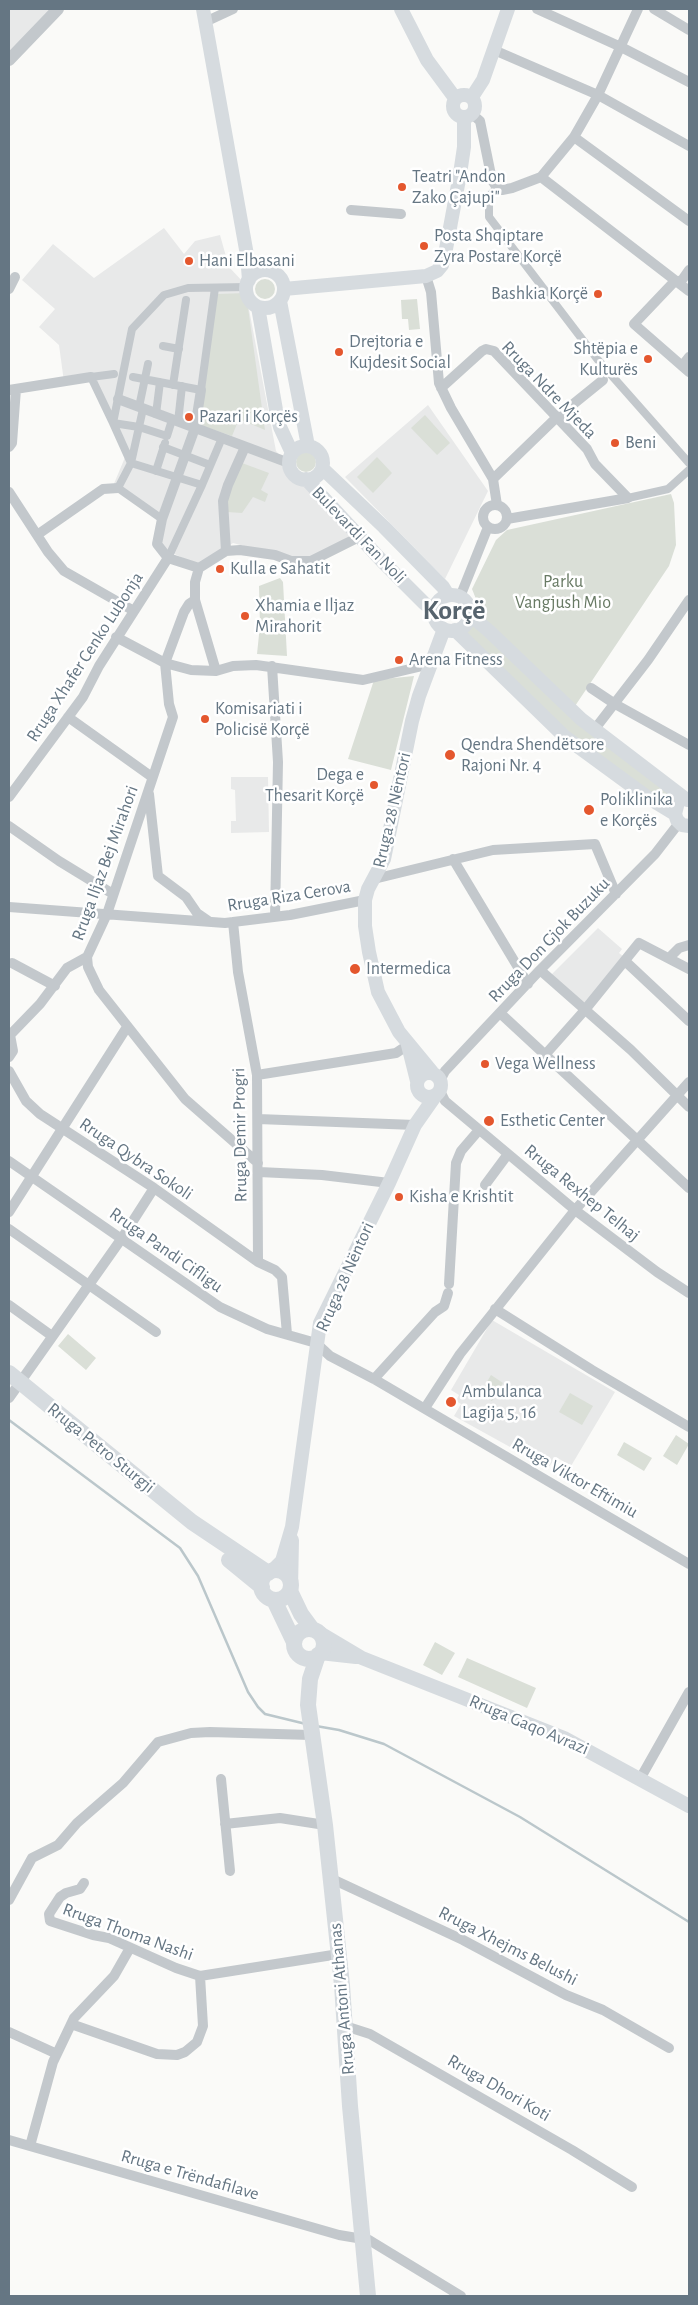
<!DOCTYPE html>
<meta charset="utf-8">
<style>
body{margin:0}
#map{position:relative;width:698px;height:2305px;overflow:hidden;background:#fafaf8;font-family:"Alegreya Sans",sans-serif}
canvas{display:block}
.frame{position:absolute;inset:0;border:10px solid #657683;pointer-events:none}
</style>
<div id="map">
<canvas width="698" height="2305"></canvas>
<div class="frame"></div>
</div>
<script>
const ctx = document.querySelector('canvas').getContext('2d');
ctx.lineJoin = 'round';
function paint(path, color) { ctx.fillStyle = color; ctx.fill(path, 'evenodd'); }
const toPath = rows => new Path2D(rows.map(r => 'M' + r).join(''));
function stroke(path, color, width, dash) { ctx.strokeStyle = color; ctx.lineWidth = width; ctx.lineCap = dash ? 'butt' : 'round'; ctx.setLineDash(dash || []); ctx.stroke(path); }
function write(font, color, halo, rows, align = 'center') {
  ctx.font = font + ' "Alegreya Sans",sans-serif'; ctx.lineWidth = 5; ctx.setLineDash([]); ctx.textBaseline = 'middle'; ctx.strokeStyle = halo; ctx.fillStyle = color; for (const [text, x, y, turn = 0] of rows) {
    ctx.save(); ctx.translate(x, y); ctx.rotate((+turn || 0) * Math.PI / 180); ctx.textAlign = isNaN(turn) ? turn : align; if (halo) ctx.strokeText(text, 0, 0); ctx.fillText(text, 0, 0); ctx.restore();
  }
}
paint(toPath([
 [9,9,55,9,9,55],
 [164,228,184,254,195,241,220,235,229,267,244,283,276,451,353,534,307,561,292,559,233,543,198,565,155,545,161,520,113,486,126,455,90,378,64,382,59,345,39,327,55,309,22,280,53,244,94,278],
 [428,405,488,491,445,579,345,477],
 [231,777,268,777,269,832,231,833,231,821,236,821,235,790,231,789],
 [598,928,622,949,619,953,624,957,584,1005,550,976],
 [492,1320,615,1392,571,1466,556,1457,548,1468,454,1416,461,1404,456,1401,459,1395,451,1390]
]), '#e8e9e9');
paint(toPath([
 '255 289a10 10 0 1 1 20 0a10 10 0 1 1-20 0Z',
 [246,293,265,430,239,419,232,436,200,425,217,294],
 [417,299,420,329,409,330,408,319,402,319,401,300],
 [425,415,450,443,437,455,411,428],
 '296 462a10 10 0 1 1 20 0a10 10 0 1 1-20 0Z',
 [377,457,392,473,373,493,357,477],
 [242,463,269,473,261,490,268,494,265,502,253,497,242,513,227,512,226,500],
 [671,494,674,503,676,545,669,566,575,706,484,619,472,589,496,540,507,530],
 [280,578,283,582,287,656,257,654,260,625,259,586],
 [471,618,683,798,674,811,587,753,459,632],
 [414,676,391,770,348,759,374,680],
 [68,1334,96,1358,86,1370,58,1346],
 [491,1375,503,1383,492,1401,480,1394],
 [570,1393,593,1406,582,1425,559,1412],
 [676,1435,689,1444,677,1465,663,1456],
 [624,1442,652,1458,644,1471,617,1455],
 [435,1642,455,1653,442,1675,423,1665],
 [467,1658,536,1688,527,1708,458,1677]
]), '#dadfd7');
stroke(toPath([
 [9,1420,180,1548,198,1576,248,1692,258,1707,265,1714,306,1724],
 [316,1726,339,1730,384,1744,520,1817,689,1922]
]), '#bbc7cb', 2.5);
stroke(toPath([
 [497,188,489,196,489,217,598,360,689,463],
 [163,346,179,349],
 [114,374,91,377,113,423,139,427,131,463,202,485,168,558],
 [133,377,201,390,215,288],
 [173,385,186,300],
 [139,407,148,364],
 [143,409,139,427,167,436,172,420],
 [156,414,160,382],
 [178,422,182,386],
 [163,447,210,465],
 [156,471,165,443],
 [202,485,222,438],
 [628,498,668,489,689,470],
 [162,519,118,488,131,463,113,423,132,329,164,295,188,288,247,287]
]), '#c3c8cc', 8);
stroke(toPath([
 [537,9,621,47,689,82],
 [654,9,689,30],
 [205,22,233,9],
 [494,50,598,95,689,146],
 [472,114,480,121,492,180,497,188,502,190,512,188,541,177],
 [574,137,689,221],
 [541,177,574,137,598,95,638,9],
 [541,177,689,291],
 [351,210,401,214],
 [689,270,682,280,673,283,634,324,689,372],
 [426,276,431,292,439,383,451,408,493,479,497,505],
 [9,289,15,277],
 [682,366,689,357],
 [441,388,482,351,486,349,494,351,587,449,595,464,628,498,507,519],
 [9,390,91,377],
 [201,390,195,428,162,519,157,544,168,558,199,568,226,551,240,550,275,555,291,561,311,561,359,537],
 [118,399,289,463],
 [9,447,12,443,16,389],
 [493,479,556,418,603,380],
 [9,492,48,552,64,571,134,611],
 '483 517a12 12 0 1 1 24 0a12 12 0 1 1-24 0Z',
 [37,535,103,489,118,488],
 [226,551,223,501,228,485,245,447],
 [199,568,195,582,195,600,216,671],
 [460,597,488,527],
 [195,600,189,604,184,612,165,663,169,704,173,717,107,914,87,957,88,967,99,990,185,1099,258,1163],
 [116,637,165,663,191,670,216,671,233,666,256,665,363,680,431,664],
 [272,666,278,762,275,917],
 [591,688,615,704,689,745],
 [68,717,152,777],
 [594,730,648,660,689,600],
 [149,794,158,876,186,897,197,913,210,922],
 [9,797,83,697,99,666,168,558],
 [9,826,59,861,113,894],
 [453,859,528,984],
 [374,879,493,850,595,844,616,894],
 [9,907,225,923,290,915,365,900],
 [233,922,238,972,257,1075,258,1262,275,1270,282,1277,287,1334],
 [669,958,679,948,689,945],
 [625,961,689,1021],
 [12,963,55,986],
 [540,970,631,1050,689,1107],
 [500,1013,689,1188],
 [544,1056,584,1011,639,943,689,969],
 [9,1057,13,1051,10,1035,40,1004,67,968,87,957],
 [9,1071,26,1101,40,1114,154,1188,258,1262],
 [257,1075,396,1053,408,1045],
 [441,1079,445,1071,540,970,655,854,679,823],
 [440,1091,445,1101,575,1210,657,1272,689,1293],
 [258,1119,415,1125],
 [9,1161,220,1307,267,1329,316,1343,330,1356,374,1379,689,1564],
 [259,1172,322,1175,389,1183],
 [485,1185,508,1154],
 [9,1212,127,1027],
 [9,1229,156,1332],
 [449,1284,456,1163,461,1151,479,1130],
 [9,1305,52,1336],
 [495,1309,592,1370,689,1427],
 [374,1379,435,1312,444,1306,448,1293],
 [9,1398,122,1238,154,1188],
 [425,1408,460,1354,575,1210,689,1082],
 [221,1779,230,1871],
 [640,1779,689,1692],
 [225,1824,280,1818,325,1825],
 [330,1878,463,1940,566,1995,603,2010,669,2048],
 [84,1883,80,1889,66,1893,60,1897,49,1914,50,1921,93,1935,109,1938,176,1968,200,1976,339,1954],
 [9,1900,32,1858,58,1845,77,1823,123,1783,158,1742,191,1733,210,1732,311,1735],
 [71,2024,157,2054,177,2055,185,2052,197,2042,203,2026,200,1976],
 [345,2026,370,2034,572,2150,632,2187],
 [9,2032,57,2054],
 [9,2140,339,2235,369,2240,461,2296],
 [30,2146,53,2062,74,2018,114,1976,130,1948]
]), '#c3c8cc', 10);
stroke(toPath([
 [9,60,58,9]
]), '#c3c8cc', 12);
stroke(toPath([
 [203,9,247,255,249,280],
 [401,9,427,60,455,98],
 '453 106a11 11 0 1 1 22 0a11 11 0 1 1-22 0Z',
 [472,97,483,80,508,9],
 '246 289a19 19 0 1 1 38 0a19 19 0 1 1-38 0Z',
 [284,289,426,276,437,271,442,265,446,249,460,174,464,147,464,117],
 [280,301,308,446],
 [258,307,276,410,280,427,292,453],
 '289 463a17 17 0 1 1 34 0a17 17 0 1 1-34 0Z',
 [322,468,384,527,443,587,448,595],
 [306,479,382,561,424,603,434,611],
 '434 613a18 18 0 1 1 36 0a18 18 0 1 1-36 0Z',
 [470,615,489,631,581,719,687,800],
 [455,630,565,737,647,797,675,814],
 [677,806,675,814,677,820,682,825,689,826],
 [408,1045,417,1081],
 [432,1072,399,1032,378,992,369,952,365,926,365,900,368,889,384,859,412,721,419,696,444,629],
 '417 1085a12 12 0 1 1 24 0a12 12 0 1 1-24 0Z',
 [271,1572,282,1561,292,1527,320,1323,389,1183,415,1125,436,1095],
 [291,1588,292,1540],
 [320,1633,362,1658,564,1738,689,1806],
 [320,1653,356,1657]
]), '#d6dbdf', 14);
stroke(toPath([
 [9,1373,192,1522,268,1573],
 [229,1560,262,1587],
 '261 1585a15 15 0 1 1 30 0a15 15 0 1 1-30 0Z',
 [290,1591,301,1614,312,1629],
 [274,1600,294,1642],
 '294 1644a15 15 0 1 1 30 0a15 15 0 1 1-30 0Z',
 [318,1655,310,1679,308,1705,325,1825,342,1985,350,2106,368,2296]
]), '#d6dbdf', 16);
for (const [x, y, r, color] of [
 [402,187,5,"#e4572e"],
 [424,246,5,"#e4572e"],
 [189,261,5,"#e4572e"],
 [598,294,5,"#e4572e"],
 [339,352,5,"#e4572e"],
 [648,359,5,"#e4572e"],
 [189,417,5,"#e4572e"],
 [615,443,5,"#e4572e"],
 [220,569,5,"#e4572e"],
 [245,616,5,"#e4572e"],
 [399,660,5,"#e4572e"],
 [205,719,5,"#e4572e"],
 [450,755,6,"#e4572e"],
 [374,785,5,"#e4572e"],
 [589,810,6,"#e4572e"],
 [355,969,6,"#e4572e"],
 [485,1064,5,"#e4572e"],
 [489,1121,6,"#e4572e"],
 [399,1197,5,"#e4572e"],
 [451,1402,6,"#e4572e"]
]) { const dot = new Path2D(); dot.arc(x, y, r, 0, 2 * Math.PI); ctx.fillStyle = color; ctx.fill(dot); stroke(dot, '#fff', 2); }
write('18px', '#657683', '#fff', [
 ["Teatri \"Andon",412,177],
 ["Zako Çajupi\"",412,198],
 ["Posta Shqiptare",434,236],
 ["Zyra Postare Korçë",434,257],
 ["Hani Elbasani",199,261],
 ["Bashkia Korçë",588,294,"right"],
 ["Drejtoria e",349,342],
 ["Kujdesit Social",349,363],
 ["Shtëpia e",638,349,"right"],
 ["Kulturës",638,370,"right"],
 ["Pazari i Korçës",199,417],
 ["Beni",625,443],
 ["Kulla e Sahatit",230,569],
 ["Xhamia e Iljaz",255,606],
 ["Mirahorit",255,627],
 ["Arena Fitness",409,660],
 ["Komisariati i",215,709],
 ["Policisë Korçë",215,730],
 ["Qendra Shendëtsore",461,745],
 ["Rajoni Nr. 4",461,766],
 ["Dega e",364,775,"right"],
 ["Thesarit Korçë",364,796,"right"],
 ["Poliklinika",600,800],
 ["e Korçës",600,821],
 ["Intermedica",366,969],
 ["Vega Wellness",495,1064],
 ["Esthetic Center",500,1121],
 ["Kisha e Krishtit",409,1197],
 ["Ambulanca",462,1392],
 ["Lagija 5, 16",462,1413]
], 'left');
write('18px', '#657683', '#fff', [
 ["Rruga Ndre Mjeda",549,390,46],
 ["Bulevardi Fan Noli",359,535,46],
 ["Rruga Xhafer Cenko Lubonja",85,657,-57],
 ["Rruga 28 Nëntori",392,810,-77],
 ["Rruga Iljaz Bej Mirahori",105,863,-70],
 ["Rruga Riza Cerova",289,896,-9],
 ["Rruga Don Gjok Buzuku",549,940,-46],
 ["Rruga Demir Progri",240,1135,-91],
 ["Rruga Qybra Sokoli",136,1159,34],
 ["Rruga Rexhep Telhaj",582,1193,39],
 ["Rruga Pandi Cifligu",166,1250,35],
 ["Rruga 28 Nëntori",345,1277,-66],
 ["Rruga Petro Sturgji",101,1448,39],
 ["Rruga Viktor Eftimiu",575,1478,30],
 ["Rruga Gaqo Avrazi",529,1725,23],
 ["Rruga Thoma Nashi",128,1932,20],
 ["Rruga Xhejms Belushi",508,1946,27],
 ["Rruga Antoni Athanas",342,1999,-95],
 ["Rruga Dhori Koti",499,2088,30],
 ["Rruga e Trëndafilave",190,2175,16]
]);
write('18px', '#687a64', '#fff', [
 ["Parku",563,582],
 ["Vangjush Mio",563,603]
]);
write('bold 28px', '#57646e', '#fff', [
 ["Korçë",454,611]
]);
</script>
